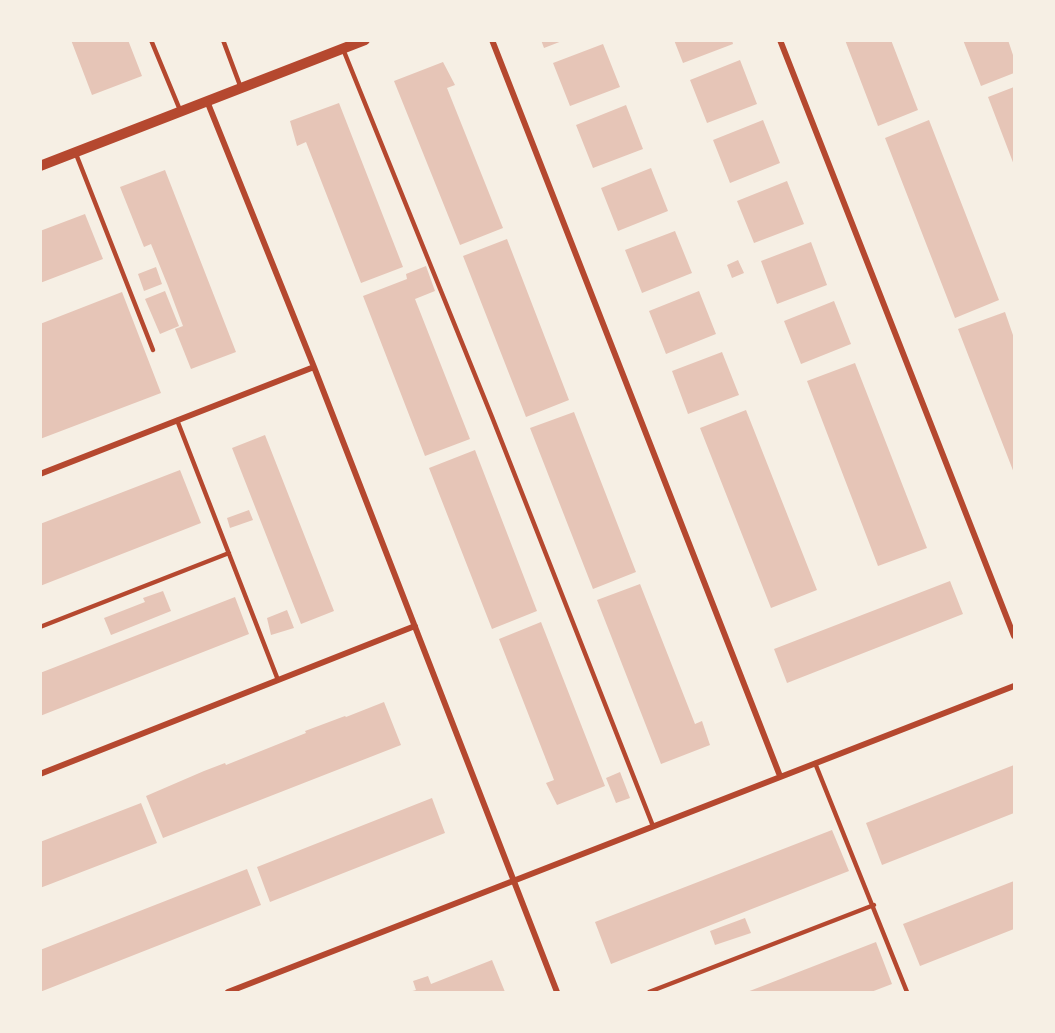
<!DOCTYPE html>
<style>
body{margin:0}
#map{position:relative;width:1055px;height:1033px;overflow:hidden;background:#f6efe4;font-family:"Crimson Pro",serif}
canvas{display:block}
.frame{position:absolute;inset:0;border:42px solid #f6efe4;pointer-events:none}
</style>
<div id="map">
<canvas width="1055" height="1033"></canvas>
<div class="frame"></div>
</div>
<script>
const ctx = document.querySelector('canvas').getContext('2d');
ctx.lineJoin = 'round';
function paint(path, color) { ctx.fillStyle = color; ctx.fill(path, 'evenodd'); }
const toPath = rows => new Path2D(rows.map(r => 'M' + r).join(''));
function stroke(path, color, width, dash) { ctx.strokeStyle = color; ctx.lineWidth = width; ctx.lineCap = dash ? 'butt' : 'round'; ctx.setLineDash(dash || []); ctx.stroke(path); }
paint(toPath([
 [71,40,128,40,142,76,92,95],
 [541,40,562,40,562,41,544,48],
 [674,40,732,40,733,44,683,63],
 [845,40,891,40,918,110,878,126],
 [963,40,1008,40,1014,58,1014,73,981,86],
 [603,44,620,87,570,106,553,63],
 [740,60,757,104,707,123,690,80],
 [443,62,455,85,447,88,503,228,460,245,394,81],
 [1014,87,1014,165,988,97],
 [339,103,403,267,361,283,306,142,297,146,290,121],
 [626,105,643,149,593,168,576,125],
 [763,120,780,163,730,183,713,140],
 [929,120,999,300,955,318,885,138],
 [651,168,668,211,618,231,601,188],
 [165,170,236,352,191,369,175,329,183,326,168,286,151,244,144,247,120,187],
 [787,181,804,224,754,243,737,201],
 [85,214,103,259,40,283,40,231],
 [675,231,692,273,642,293,625,250],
 [507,239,569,400,526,417,463,256],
 [811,242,827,285,777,304,761,261],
 [738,260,744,273,732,278,727,265],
 [426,266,435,291,415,299,470,439,425,456,363,296,407,279,406,274],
 [156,267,162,284,144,291,138,274],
 [165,291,179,326,160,334,145,299],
 [699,291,716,334,666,354,649,311],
 [122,292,161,393,40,439,40,324],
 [834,301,851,344,801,364,784,321],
 [1005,312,1014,338,1014,473,958,329],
 [722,352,739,395,688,414,672,371],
 [855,363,927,548,878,566,807,381],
 [746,410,817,590,771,608,700,428],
 [574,412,636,572,593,589,530,428],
 [265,435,334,611,301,624,232,448],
 [475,450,537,611,492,629,429,468],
 [180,470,201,523,40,586,40,524],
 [249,510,253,520,230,528,227,518],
 [950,581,963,614,787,683,774,649],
 [640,584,695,724,702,721,710,745,661,764,597,600],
 [163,591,171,611,111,635,104,618,145,602,143,598],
 [235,597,249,634,40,716,40,673],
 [287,610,294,628,271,635,267,618],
 [541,622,605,786,557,805,546,783,554,780,499,639],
 [384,702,401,745,163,838,146,796,204,771,225,763,226,765,306,733,305,731,345,716,346,717],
 [1014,765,1014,813,882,865,866,823],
 [620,772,630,798,616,803,606,778],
 [432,798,445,833,270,902,257,867],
 [141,803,157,843,40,888,40,842],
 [832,830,849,871,611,964,595,922],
 [247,869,261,905,40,992,40,950],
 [1014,881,1014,929,920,966,903,924],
 [745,918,751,933,715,945,710,931],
 [876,942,892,984,871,992,747,992],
 [492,960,505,992,409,992,416,990,413,981,428,976,431,984]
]), '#e6c5b7');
stroke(toPath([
 [151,40,180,110],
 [223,40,241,88],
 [343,49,492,417,653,826],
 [76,154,153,350],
 [177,420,278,680],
 [40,627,229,553],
 [815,763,907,992],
 [649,992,874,905]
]), '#b5482f', 4.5);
stroke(toPath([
 [492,40,780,776],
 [780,40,1014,636],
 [207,101,314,367,557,992],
 [40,474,314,367],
 [40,774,415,626],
 [228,992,1014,686]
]), '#b5482f', 6);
stroke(toPath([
 [40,166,365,40]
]), '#b5482f', 10);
</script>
